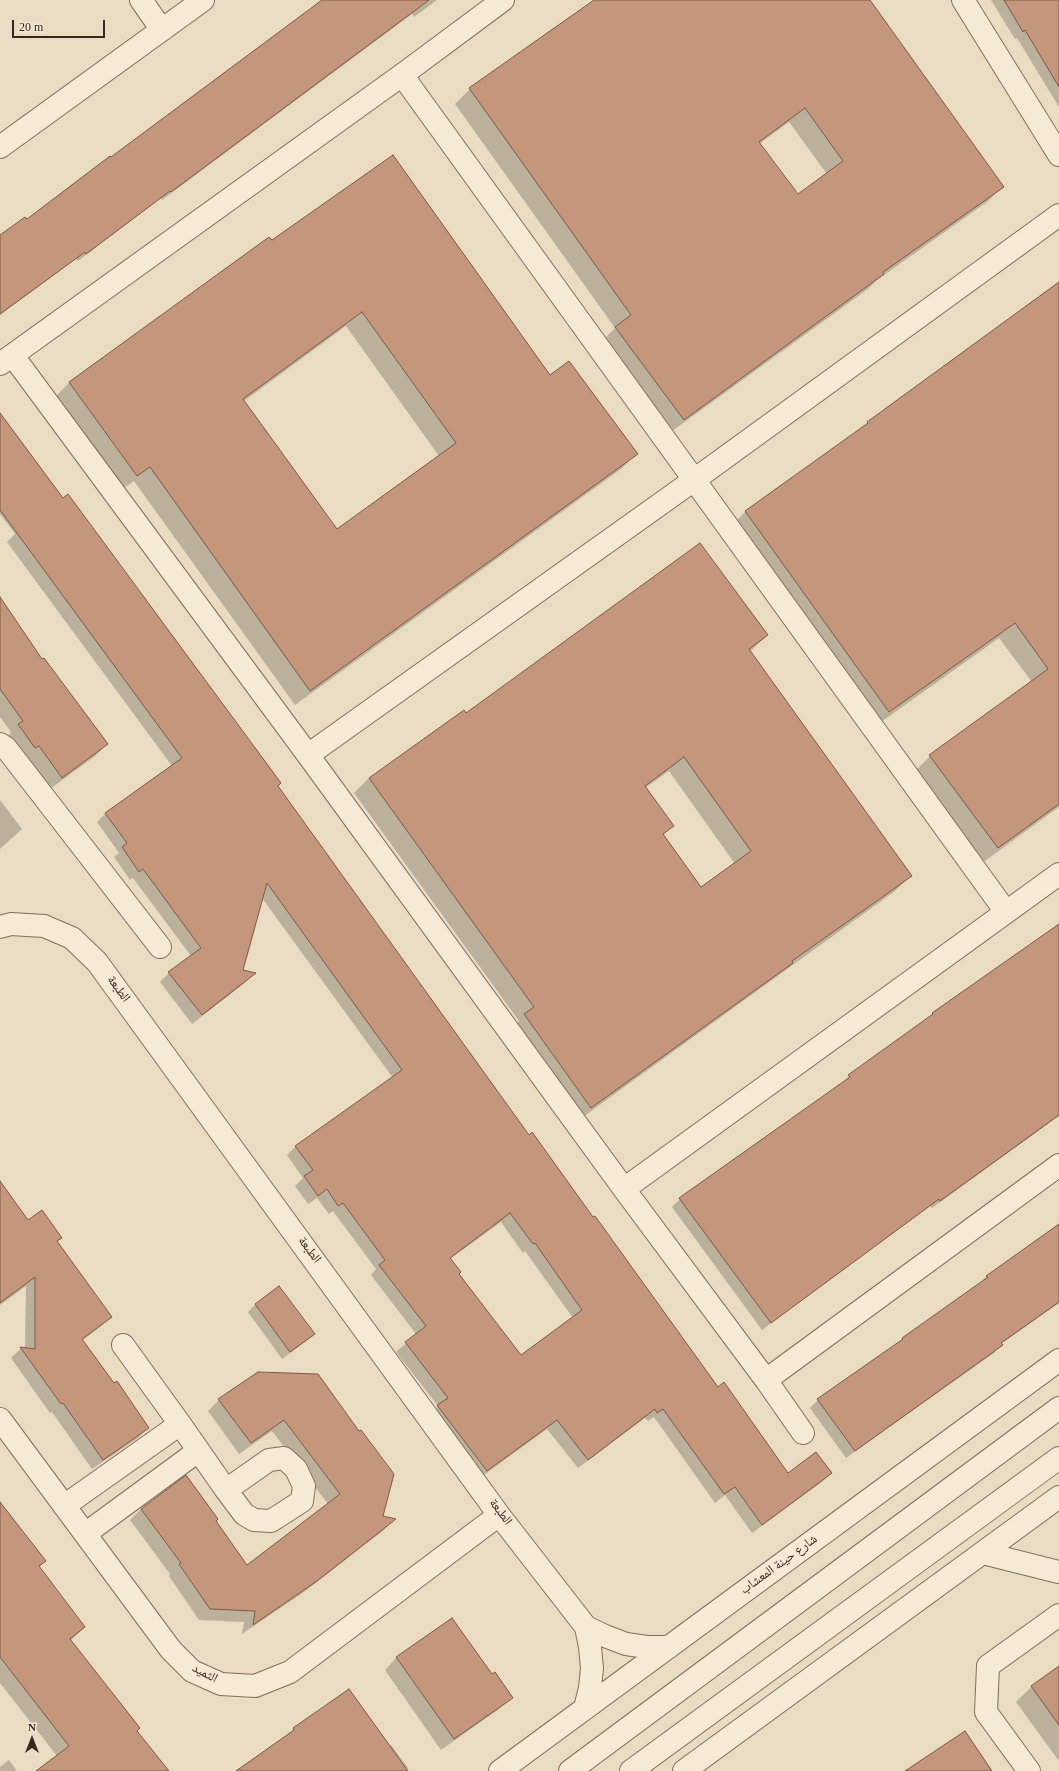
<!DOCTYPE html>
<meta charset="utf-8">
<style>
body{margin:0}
#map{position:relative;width:1059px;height:1771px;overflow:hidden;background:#e9dcc3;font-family:Georgia,serif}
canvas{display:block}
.north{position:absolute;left:12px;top:1719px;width:40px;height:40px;-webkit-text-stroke:3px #f1e7d2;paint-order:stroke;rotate:0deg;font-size:11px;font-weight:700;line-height:16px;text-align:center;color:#33271e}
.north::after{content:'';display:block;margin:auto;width:14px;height:18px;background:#33271e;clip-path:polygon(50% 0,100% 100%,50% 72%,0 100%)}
.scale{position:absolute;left:12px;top:20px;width:93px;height:18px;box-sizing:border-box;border:2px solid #33271e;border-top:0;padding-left:5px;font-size:12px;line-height:14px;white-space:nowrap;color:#33271e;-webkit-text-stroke:3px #f1e7d2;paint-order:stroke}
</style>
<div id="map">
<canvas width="1059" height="1771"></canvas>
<div class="north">N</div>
<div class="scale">20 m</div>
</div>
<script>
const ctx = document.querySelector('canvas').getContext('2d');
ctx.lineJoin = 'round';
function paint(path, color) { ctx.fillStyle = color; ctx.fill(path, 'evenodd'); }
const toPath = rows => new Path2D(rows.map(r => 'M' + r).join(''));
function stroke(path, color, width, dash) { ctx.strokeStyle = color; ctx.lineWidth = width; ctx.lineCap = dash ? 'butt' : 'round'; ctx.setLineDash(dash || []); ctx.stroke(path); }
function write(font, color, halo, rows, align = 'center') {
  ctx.font = font + ' Georgia,"Noto Naskh Arabic",serif'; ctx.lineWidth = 3.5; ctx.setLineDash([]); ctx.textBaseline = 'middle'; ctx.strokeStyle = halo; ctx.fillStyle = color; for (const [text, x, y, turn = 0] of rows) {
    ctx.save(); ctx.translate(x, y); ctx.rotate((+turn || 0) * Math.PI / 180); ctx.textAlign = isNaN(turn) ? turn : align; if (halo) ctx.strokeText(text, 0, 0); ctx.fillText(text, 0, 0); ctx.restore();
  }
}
paint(toPath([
 [324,0,437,0,414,17,412,14,162,200,161,198,78,261,76,259,0,315,0,236,26,220,111,159],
 [594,0,869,0,1002,187,987,202,877,280,868,289,668,434,601,343,615,328,455,104,470,89,588,6],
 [789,122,827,174,797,196,759,144],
 [991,0,1059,0,1059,107,1017,38,1015,39],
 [269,238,272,242,550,376,636,454,621,469,295,705,134,481,121,490,54,398,69,383],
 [346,326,439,456,337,531,244,401],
 [1059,283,1059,807,982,863,915,771,930,756,1032,682,999,638,874,727,730,527,746,511,860,430,868,423],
 [0,423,277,786,528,1136,718,1388,788,1474,831,1473,822,1482,752,1533,725,1495,715,1503,654,1417,648,1421,645,1418,578,1468,547,1429,477,1480,429,1415,438,1406,396,1352,416,1334,371,1275,376,1269,333,1211,329,1214,317,1198,308,1204,295,1186,303,1178,287,1155,296,1146,393,1078,262,898,242,971,254,973,246,982,192,1024,160,982,169,973,191,956,133,878,130,880,114,857,119,853,97,822,106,813,172,766,7,542,15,534,0,514],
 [501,1222,523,1253,525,1251,573,1318,521,1356,458,1274,450,1259],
 [0,599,42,660,107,744,95,756,50,789,7,737,11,732,0,717],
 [767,635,750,652,910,876,895,891,576,1122,509,1030,519,1021,354,793,369,778,465,714],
 [669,771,735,864,701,888,663,835,672,826,645,788],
 [0,800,22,829,0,849],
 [1059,924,1059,1116,932,1208,930,1206,762,1330,672,1207,680,1199,841,1084,849,1076,925,1021,933,1014],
 [0,1183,28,1222,56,1242,111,1317,100,1327,82,1341,148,1427,138,1438,92,1469,52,1412,50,1413,11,1358,21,1348,25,1349,26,1286,0,1305],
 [1059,1225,1059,1303,1001,1344,994,1353,846,1458,810,1408,818,1400,896,1345,903,1338,979,1284,987,1276],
 [255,1305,313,1334,305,1342,282,1359,248,1312],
 [258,1373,381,1517,394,1519,384,1530,304,1592,242,1634,244,1622,199,1620,169,1576,170,1574,130,1520,141,1509,215,1521,246,1566,328,1504,272,1431,239,1454,208,1411,219,1400],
 [0,1523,44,1561,39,1567,84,1627,70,1641,136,1731,153,1771,38,1771,57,1756,0,1683],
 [452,1619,492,1676,511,1697,499,1709,441,1750,385,1670,396,1658],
 [1059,1667,1059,1761,1016,1702,1031,1687],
 [349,1690,389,1746,391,1745,408,1768,405,1771,237,1771],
 [9,1760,17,1771,0,1771,0,1767]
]), '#0003');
const building = toPath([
 [322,0,429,0,171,192,170,191,86,254,85,252,0,314,0,235,25,217,27,219,110,156,111,157,322,0],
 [594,0,870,0,1004,187,883,272,884,274,684,420,615,327,631,315,469,88,594,0],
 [805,108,843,161,798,194,759,142,805,108],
 [1004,0,1059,0,1059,87,1025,30,1023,32,1004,0],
 [393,155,550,375,569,361,638,454,310,691,150,467,137,476,69,382,269,237,272,240,393,155],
 [362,312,456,443,337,529,243,399,362,312],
 [1059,282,1059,804,998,848,929,755,1048,669,1015,623,889,712,745,511,868,423,867,422,1059,282],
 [0,413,63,498,68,494,281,783,278,786,529,1135,532,1132,593,1217,595,1216,718,1387,724,1382,788,1473,816,1452,832,1473,762,1525,735,1487,724,1494,663,1409,657,1413,655,1409,588,1460,557,1420,487,1471,437,1405,448,1398,405,1342,426,1326,379,1265,385,1260,343,1203,338,1206,327,1189,318,1196,304,1176,313,1170,295,1146,402,1070,267,883,243,970,256,973,202,1015,168,972,201,948,143,869,139,872,122,847,127,843,105,813,182,758,0,510,0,413],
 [510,1213,533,1244,535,1243,582,1310,521,1355,459,1274,461,1272,450,1258,510,1213],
 [700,543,768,635,749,649,912,876,792,961,793,963,591,1108,524,1014,534,1007,369,778,464,710,466,713,700,543],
 [684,757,751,851,701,887,663,834,674,826,645,786,684,757],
 [0,597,42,659,44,658,108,744,62,778,39,746,35,748,18,724,23,721,0,689,0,597],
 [1059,924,1059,1115,940,1201,939,1199,771,1323,679,1198,850,1077,848,1075,933,1014,932,1013,1059,924],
 [0,1181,28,1220,42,1210,62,1238,57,1241,112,1317,82,1339,114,1383,117,1381,149,1428,103,1460,63,1403,61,1404,20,1347,35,1349,35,1277,0,1303,0,1181],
 [1059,1224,1059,1302,1001,1343,1003,1345,855,1451,817,1399,903,1339,902,1338,988,1277,986,1276,1059,1224],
 [279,1286,315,1334,290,1352,255,1304,279,1286],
 [258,1372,318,1374,359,1431,361,1430,394,1474,383,1516,396,1519,317,1581,253,1625,255,1611,210,1609,179,1564,181,1563,141,1509,186,1475,218,1519,216,1521,247,1565,340,1494,284,1420,251,1443,218,1399,258,1372],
 [0,1502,46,1561,39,1566,85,1627,70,1639,140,1728,137,1731,169,1771,36,1771,69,1746,0,1657,0,1502],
 [452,1618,492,1674,495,1672,513,1698,454,1739,396,1657,452,1618],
 [1059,1666,1059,1725,1031,1686,1059,1666],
 [349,1689,408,1771,236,1771,294,1730,293,1728,349,1689],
 [965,1731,992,1771,905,1771,965,1731]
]);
paint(building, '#c4967c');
stroke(building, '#7e5844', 1);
const minor = toPath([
 [141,0,162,30],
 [963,0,1059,155],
 [402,75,1006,912],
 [0,147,203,0],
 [13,356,308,755,624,1189,766,1380,803,1433],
 [0,364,402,75,503,0],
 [0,744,6,748,160,947],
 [308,755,694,480,1059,215],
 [0,927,11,924,44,926,72,938,97,962,499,1515,586,1627,605,1636,626,1644,647,1647,669,1647],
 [624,1189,1059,874],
 [123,1345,180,1424,226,1490,244,1514,254,1520,271,1521,302,1501,304,1486,296,1469,284,1458,269,1460,226,1490],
 [766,1380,1059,1165],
 [0,1419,171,1650,192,1671,221,1684,255,1686,290,1672,499,1515],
 [64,1506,180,1424],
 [85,1534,198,1451],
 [983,1553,1059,1572],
 [585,1708,590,1688,592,1668,590,1647,586,1627],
 [500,1771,1059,1360],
 [570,1771,1059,1408],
 [631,1771,1059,1458],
 [684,1771,1059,1497],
 [1029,1771,986,1712,988,1666,1059,1615]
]);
stroke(minor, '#826e5b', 24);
stroke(minor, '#f5ead5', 22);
write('13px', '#33271e', '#f1e7d2', [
 ["الطبعة",117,990,54],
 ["الطبعة",308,1251,54],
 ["الطبعة",499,1513,53],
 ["شارع حينة المعشاب",780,1566,-36],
 ["الثميد",204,1675,28]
]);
</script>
